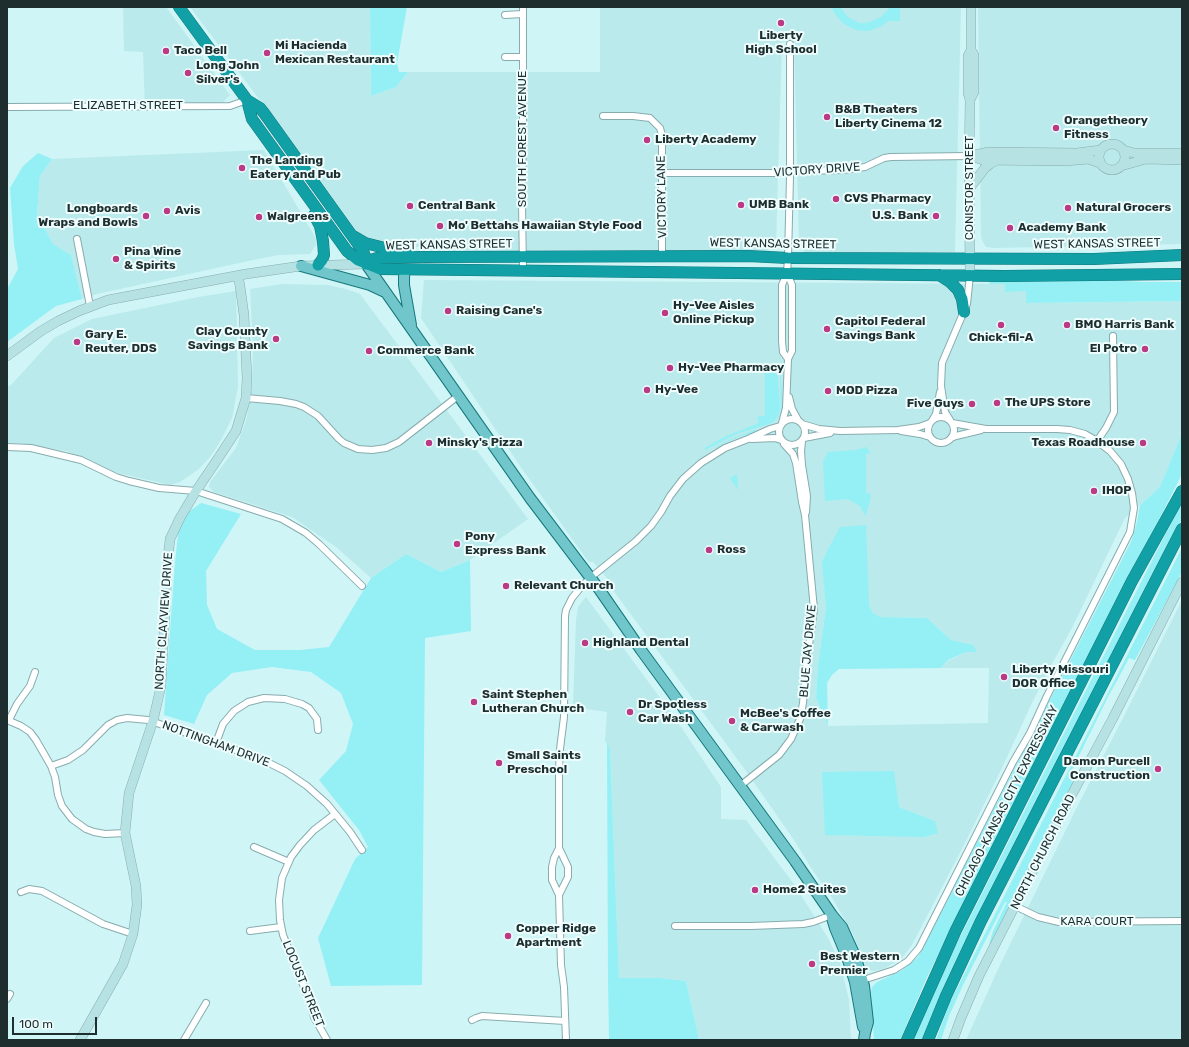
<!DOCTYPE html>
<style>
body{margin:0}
#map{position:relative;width:1189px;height:1047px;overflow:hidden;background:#cff5f7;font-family:Rubik,sans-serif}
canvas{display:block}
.frame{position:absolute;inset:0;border:8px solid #1e2d2e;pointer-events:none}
.scale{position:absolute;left:12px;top:1017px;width:85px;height:18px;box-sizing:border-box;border:2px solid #1e2d2e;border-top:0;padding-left:5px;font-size:12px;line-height:14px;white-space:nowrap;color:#1e2d2e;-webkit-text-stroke:3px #eefdfe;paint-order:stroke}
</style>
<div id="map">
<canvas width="1189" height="1047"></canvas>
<div class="frame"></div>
<div class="scale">100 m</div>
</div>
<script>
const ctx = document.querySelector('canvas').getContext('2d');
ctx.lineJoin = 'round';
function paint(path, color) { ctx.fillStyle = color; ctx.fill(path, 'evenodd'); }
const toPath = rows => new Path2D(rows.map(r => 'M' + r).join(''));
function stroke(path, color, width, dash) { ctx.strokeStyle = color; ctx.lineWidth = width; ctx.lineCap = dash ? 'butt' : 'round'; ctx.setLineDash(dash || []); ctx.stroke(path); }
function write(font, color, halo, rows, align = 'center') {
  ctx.font = font + ' Rubik,sans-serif'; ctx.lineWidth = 4; ctx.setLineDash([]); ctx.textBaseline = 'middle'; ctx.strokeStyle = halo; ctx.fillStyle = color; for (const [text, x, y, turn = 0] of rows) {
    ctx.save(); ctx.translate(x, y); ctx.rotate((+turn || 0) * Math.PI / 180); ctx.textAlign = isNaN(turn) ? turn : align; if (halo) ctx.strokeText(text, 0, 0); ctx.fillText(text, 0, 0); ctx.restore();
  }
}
paint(toPath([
 [123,7,166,7,230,95,215,110,145,110,143,52,124,51],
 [190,7,370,7,371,96,396,87,408,72,600,72,600,7,961,7,955,252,805,253,799,244,794,41,782,42,776,245,767,252,466,250,437,247,396,247,361,237,311,168],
 [978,7,1182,7,1182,244,995,248,986,247,981,238],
 [264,150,318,242,310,254,279,255,253,260,97,294,82,299,71,255,53,244,37,214,40,176,52,159],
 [424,280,1005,284,1026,291,1026,303,1182,301,1182,433,1160,487,1125,518,1072,628,1050,667,1031,705,1001,770,965,843,912,945,902,958,884,969,874,971,867,970,853,934,831,896,813,871,794,840,746,771,610,586,607,578,593,562,589,562,585,557,520,466,421,318],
 [827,551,869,605,873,613,879,617,927,618,951,640,973,646,976,652,966,652,948,661,941,668,989,668,988,723,828,726,816,698,818,664,826,608,823,562],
 [893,771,899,807,935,821,825,835],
 [282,284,327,285,346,289,360,294,528,519,470,560,441,572,406,554,371,578,336,547,292,517,214,492,209,487,210,482,236,448,247,417,252,387,253,348,250,289],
 [236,291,238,387,232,418,220,442,211,456,199,469,180,482,170,485,114,472,66,451,18,443,7,443,7,387,11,385,54,338,92,319,198,297],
 [586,597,677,721,721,787,721,819,746,820,796,887,828,938,840,963,849,1000,851,1040,699,1040,686,981,660,978,619,978,610,749,605,741,607,712,573,707,576,620,578,607],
 [1182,600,1182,1040,966,1040,999,967,1076,809,1125,714]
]), '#baeaec');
paint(toPath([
 [370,7,407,7,397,63,399,72,408,72,396,87,371,96],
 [832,7,840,7,848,17,859,23,865,23,870,22,881,17,888,10,889,7,900,7,900,21,888,21,882,26,872,30,867,31,856,30,844,24,840,20,833,11],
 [38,153,52,159,40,176,37,214,53,244,71,255,82,299,56,306,7,342,7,289,18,269,14,244,10,188,23,166],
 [1109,280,1144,282,1182,282,1182,301,1026,303,1026,291,1005,292,1005,284,989,284,990,281],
 [762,367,777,368,780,408,778,417,773,422,769,424,739,433,705,450,704,449,706,447,726,436,759,423,757,418,759,416,765,416,765,370,761,369,761,368],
 [780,376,781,378,783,410,782,415,780,415,781,407],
 [757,429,755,432,738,437,717,447,715,447,736,437],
 [1182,433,1182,474,927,977,900,1040,874,1040,871,992,872,987,877,982,901,971,918,957,1131,542,1137,522,1140,505,1160,487],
 [866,447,871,453,866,454,866,493,871,494,869,505,865,516,860,506,848,499,825,501,823,462,828,452,856,450],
 [737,474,738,489,738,490,730,478],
 [1182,502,1182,519,1009,857,925,1040,912,1040,933,990],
 [201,503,241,514,206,571,207,605,217,629,255,650,300,650,329,647,371,578,406,554,441,572,470,560,471,631,425,638,422,985,331,986,318,938,355,859,368,847,359,830,319,780,346,751,353,724,341,693,311,672,272,667,232,673,207,695,194,724,164,715,175,562,180,518],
 [866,525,869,605,873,613,880,617,927,618,951,640,973,645,977,652,966,652,948,660,941,668,839,669,832,675,827,683,828,726,816,698,818,664,826,608,822,562,827,551,840,527],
 [1182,548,1182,572,1135,660,1129,658,1118,679,1109,695,1069,776,1077,780,1036,851,994,940,989,944,993,931,1007,902,1005,902,963,985,949,1016,941,1040,936,1040,949,1004],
 [607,743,610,749,619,978,660,978,686,981,699,1040,609,1040,608,981],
 [894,771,899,807,935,821,938,833,924,837,825,835,822,772]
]), '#94f0f4');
const street = toPath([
 [523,7,523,120,522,205,523,270],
 [505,15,522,14],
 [505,57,523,57],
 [7,107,230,106,247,100],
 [603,116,633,116,650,118,660,128,662,135,662,256],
 [662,173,781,173,798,171,843,170,865,167,884,158,891,157,969,156],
 [77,239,90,306],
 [788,359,783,352,782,341,782,285,787,273,788,258,790,177,790,44],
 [789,397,792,409,798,420],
 [246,398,280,401,296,404,304,407,318,416,339,439,344,443,358,449,372,450,386,448,399,442,458,396],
 '928 430a13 13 0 1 1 26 0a13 13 0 1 1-26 0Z',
 '779 432a13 13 0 1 1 26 0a13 13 0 1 1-26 0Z',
 [933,419,936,414,940,392],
 [950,420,945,412,941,386,942,363,967,304,970,275],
 [782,423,786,408,788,359,792,351,792,285,787,273],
 [802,424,819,429,840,431,898,430,919,427,930,423],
 [901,431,920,434,930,437],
 [804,438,830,433],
 [951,438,956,436,981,430],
 [752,439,775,438,781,440],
 [1097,441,1106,428,1114,412,1113,336],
 [802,442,801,451,802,465,807,496,806,512],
 [7,447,31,448,81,460,116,477,129,481,159,488,196,491,282,519,306,533,319,544,362,586],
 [7,720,21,726,30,732,36,740,51,766,55,777,58,795,62,806,72,819,86,829,94,832,105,834,125,833],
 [9,720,17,704,30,686,35,672],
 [216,743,223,724,234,711,248,702,264,698,285,699,302,704,309,708,317,719,318,730],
 [51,766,68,760,83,750,108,725,117,720,127,718,148,720,259,758,285,771,307,786,327,804,350,832,362,850],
 [740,786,779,755,791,739,800,719,803,703,807,659,814,609,805,515,802,502,796,463,793,454,784,444],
 [254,847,289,862],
 [559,848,559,771,560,749,564,717,565,616,566,610,572,598,581,587,590,578,636,541,651,526,661,512,670,496,683,479,701,463,725,448,748,439,770,429,780,426],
 [21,892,29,889,42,891,103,924,133,934],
 [559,895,568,877,568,867,559,848,554,858,552,867,552,880,559,895,561,965,564,987,566,1040],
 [1015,906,1038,917,1059,922,1182,921],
 [675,926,751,926,803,924,813,922,832,915],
 [250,931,281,927],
 [863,980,894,970,908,961,919,948,1013,762,1030,733,1047,696,1130,532,1134,508,1132,493,1128,479,1121,464,1110,451,1097,441,1085,434,1070,430,1057,429,986,429,952,423],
 [7,999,10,994],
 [472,1020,476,1018,482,1016,565,1021],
 [184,1040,206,1003],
 [327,1040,314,1017,310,1002,283,935,280,920,279,900,282,878,291,857,300,845,314,830,335,814]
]);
const secondary = toPath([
 [970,100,974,92,974,55,971,50],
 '1099 157a13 13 0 1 1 26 0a13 13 0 1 1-26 0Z',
 [1123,150,1134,153,1182,153],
 [969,156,989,152,1077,153,1101,150],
 [971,156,983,160,1065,161,1088,159,1100,163],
 [1121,166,1146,159,1182,160],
 [969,189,985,168,990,164,997,160],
 [970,275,969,165,970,100,968,93,968,56,971,50,971,7],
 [7,356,41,331,58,321,79,311,108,300,246,274,301,266,365,264],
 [80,1040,123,964,133,934,137,905,136,886,125,833,129,793,153,721,161,686,168,557,170,539,180,518,196,491,219,457,236,431,246,398,247,378,244,315,240,286,238,276],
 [953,1040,961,1018,979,976,1070,798,1112,720,1182,582]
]);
const primary = toPath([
 [366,264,530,498,599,589,641,650,795,861,832,915,842,927,856,958,864,986,868,1022,865,1033,864,1040],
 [301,266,370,285,385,292],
 [405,270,404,277,404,285,411,325],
 [832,918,835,928,847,957,855,982,863,1027]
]);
const highway = toPath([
 [179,7,247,100,260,108,264,113,363,251,365,256,366,264],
 [247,100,252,119,347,251,358,260,380,269,1005,276,1182,274],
 [314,215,320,226,323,241,324,255,322,260,318,265],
 [353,236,365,243,409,254],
 [366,264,371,260,377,258,421,257,748,256,788,258,1094,259,1182,255],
 [939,275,950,282,958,290,962,299,964,312],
 [907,1040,956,930,1132,581,1182,491],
 [928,1040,946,996,981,921,1182,529]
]);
stroke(street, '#88acae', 8);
stroke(secondary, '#88acae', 10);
stroke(primary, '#15787c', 12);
stroke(highway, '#15787c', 12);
stroke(street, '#fff', 6);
stroke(secondary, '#b7e2e4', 9);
stroke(primary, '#70c6ca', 10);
stroke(highway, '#10a0a6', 11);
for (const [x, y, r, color] of [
 [781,23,4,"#ba3a85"],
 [166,51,4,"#ba3a85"],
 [267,53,4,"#ba3a85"],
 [188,73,4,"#ba3a85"],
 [827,117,4,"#ba3a85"],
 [1056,128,4,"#ba3a85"],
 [647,140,4,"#ba3a85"],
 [242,168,4,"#ba3a85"],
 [836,199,4,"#ba3a85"],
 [741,205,4,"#ba3a85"],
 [410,206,4,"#ba3a85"],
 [1068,208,4,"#ba3a85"],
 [167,211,4,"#ba3a85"],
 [146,216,4,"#ba3a85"],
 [936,216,4,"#ba3a85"],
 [259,217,4,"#ba3a85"],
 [440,226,4,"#ba3a85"],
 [1010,228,4,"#ba3a85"],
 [116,259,4,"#ba3a85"],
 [448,311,4,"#ba3a85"],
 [665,313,4,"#ba3a85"],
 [1001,325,4,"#ba3a85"],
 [1067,325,4,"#ba3a85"],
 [827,329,4,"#ba3a85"],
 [276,339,4,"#ba3a85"],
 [77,342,4,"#ba3a85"],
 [1145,349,4,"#ba3a85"],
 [369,351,4,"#ba3a85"],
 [670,368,4,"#ba3a85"],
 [647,390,4,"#ba3a85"],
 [828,391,4,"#ba3a85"],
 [997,403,4,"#ba3a85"],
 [972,404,4,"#ba3a85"],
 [429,443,4,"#ba3a85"],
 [1143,443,4,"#ba3a85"],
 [1094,491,4,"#ba3a85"],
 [457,544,4,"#ba3a85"],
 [709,550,4,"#ba3a85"],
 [506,586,4,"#ba3a85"],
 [585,643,4,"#ba3a85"],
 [1004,677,4,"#ba3a85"],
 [474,702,4,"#ba3a85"],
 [630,712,4,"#ba3a85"],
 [732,721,4,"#ba3a85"],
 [499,763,4,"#ba3a85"],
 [1158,769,4,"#ba3a85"],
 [755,890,4,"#ba3a85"],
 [508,936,4,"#ba3a85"],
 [812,964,4,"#ba3a85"]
]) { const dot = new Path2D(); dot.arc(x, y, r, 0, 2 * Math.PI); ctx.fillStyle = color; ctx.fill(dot); stroke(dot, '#eefdfe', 1.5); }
write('bold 12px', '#1e2d2e', '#eefdfe', [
 ["Liberty",781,36,"center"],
 ["High School",781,50,"center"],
 ["Mi Hacienda",275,46],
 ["Mexican Restaurant",275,60],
 ["Taco Bell",174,51],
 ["Long John",196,66],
 ["Silver's",196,80],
 ["B&B Theaters",835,110],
 ["Liberty Cinema 12",835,124],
 ["Orangetheory",1064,121],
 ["Fitness",1064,135],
 ["Liberty Academy",655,140],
 ["The Landing",250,161],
 ["Eatery and Pub",250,175],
 ["CVS Pharmacy",844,199],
 ["UMB Bank",749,205],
 ["Central Bank",418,206],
 ["Natural Grocers",1076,208],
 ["Longboards",138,209,"right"],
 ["Wraps and Bowls",138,223,"right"],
 ["Avis",175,211],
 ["U.S. Bank",928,216,"right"],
 ["Walgreens",267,217],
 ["Mo' Bettahs Hawaiian Style Food",448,226],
 ["Academy Bank",1018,228],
 ["Pina Wine",124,252],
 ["& Spirits",124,266],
 ["Hy-Vee Aisles",673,306],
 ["Online Pickup",673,320],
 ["Raising Cane's",456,311],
 ["Capitol Federal",835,322],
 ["Savings Bank",835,336],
 ["BMO Harris Bank",1075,325],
 ["Clay County",268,332,"right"],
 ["Savings Bank",268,346,"right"],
 ["Gary E.",85,335],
 ["Reuter, DDS",85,349],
 ["Chick-fil-A",1001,338,"center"],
 ["El Potro",1137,349,"right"],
 ["Commerce Bank",377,351],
 ["Hy-Vee Pharmacy",678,368],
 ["Hy-Vee",655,390],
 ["MOD Pizza",836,391],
 ["The UPS Store",1005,403],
 ["Five Guys",964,404,"right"],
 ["Minsky's Pizza",437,443],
 ["Texas Roadhouse",1135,443,"right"],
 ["IHOP",1102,491],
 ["Pony",465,537],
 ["Express Bank",465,551],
 ["Ross",717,550],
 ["Relevant Church",514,586],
 ["Highland Dental",593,643],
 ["Liberty Missouri",1012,670],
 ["DOR Office",1012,684],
 ["Saint Stephen",482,695],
 ["Lutheran Church",482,709],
 ["Dr Spotless",638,705],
 ["Car Wash",638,719],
 ["McBee's Coffee",740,714],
 ["& Carwash",740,728],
 ["Small Saints",507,756],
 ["Preschool",507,770],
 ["Damon Purcell",1150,762,"right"],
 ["Construction",1150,776,"right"],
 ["Home2 Suites",763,890],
 ["Copper Ridge",516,929],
 ["Apartment",516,943],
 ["Best Western",820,957],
 ["Premier",820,971]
], 'left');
write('12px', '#1e2d2e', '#eefdfe', [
 ["ELIZABETH STREET",128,106],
 ["SOUTH FOREST AVENUE",523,139,-90],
 ["VICTORY DRIVE",817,170,-4],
 ["CONISTOR STREET",970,188,-90],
 ["VICTORY LANE",662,197,-91],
 ["WEST KANSAS STREET",773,244,1],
 ["WEST KANSAS STREET",1097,244,-1],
 ["WEST KANSAS STREET",449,245,-1],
 ["NORTH CLAYVIEW DRIVE",164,621,-86],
 ["BLUE JAY DRIVE",808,651,-85],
 ["NOTTINGHAM DRIVE",216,744,20],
 ["CHICAGO-KANSAS CITY EXPRESSWAY",1007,801,-63],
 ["NORTH CHURCH ROAD",1043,852,-63],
 ["KARA COURT",1097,922],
 ["LOCUST STREET",303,984,68]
]);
</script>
